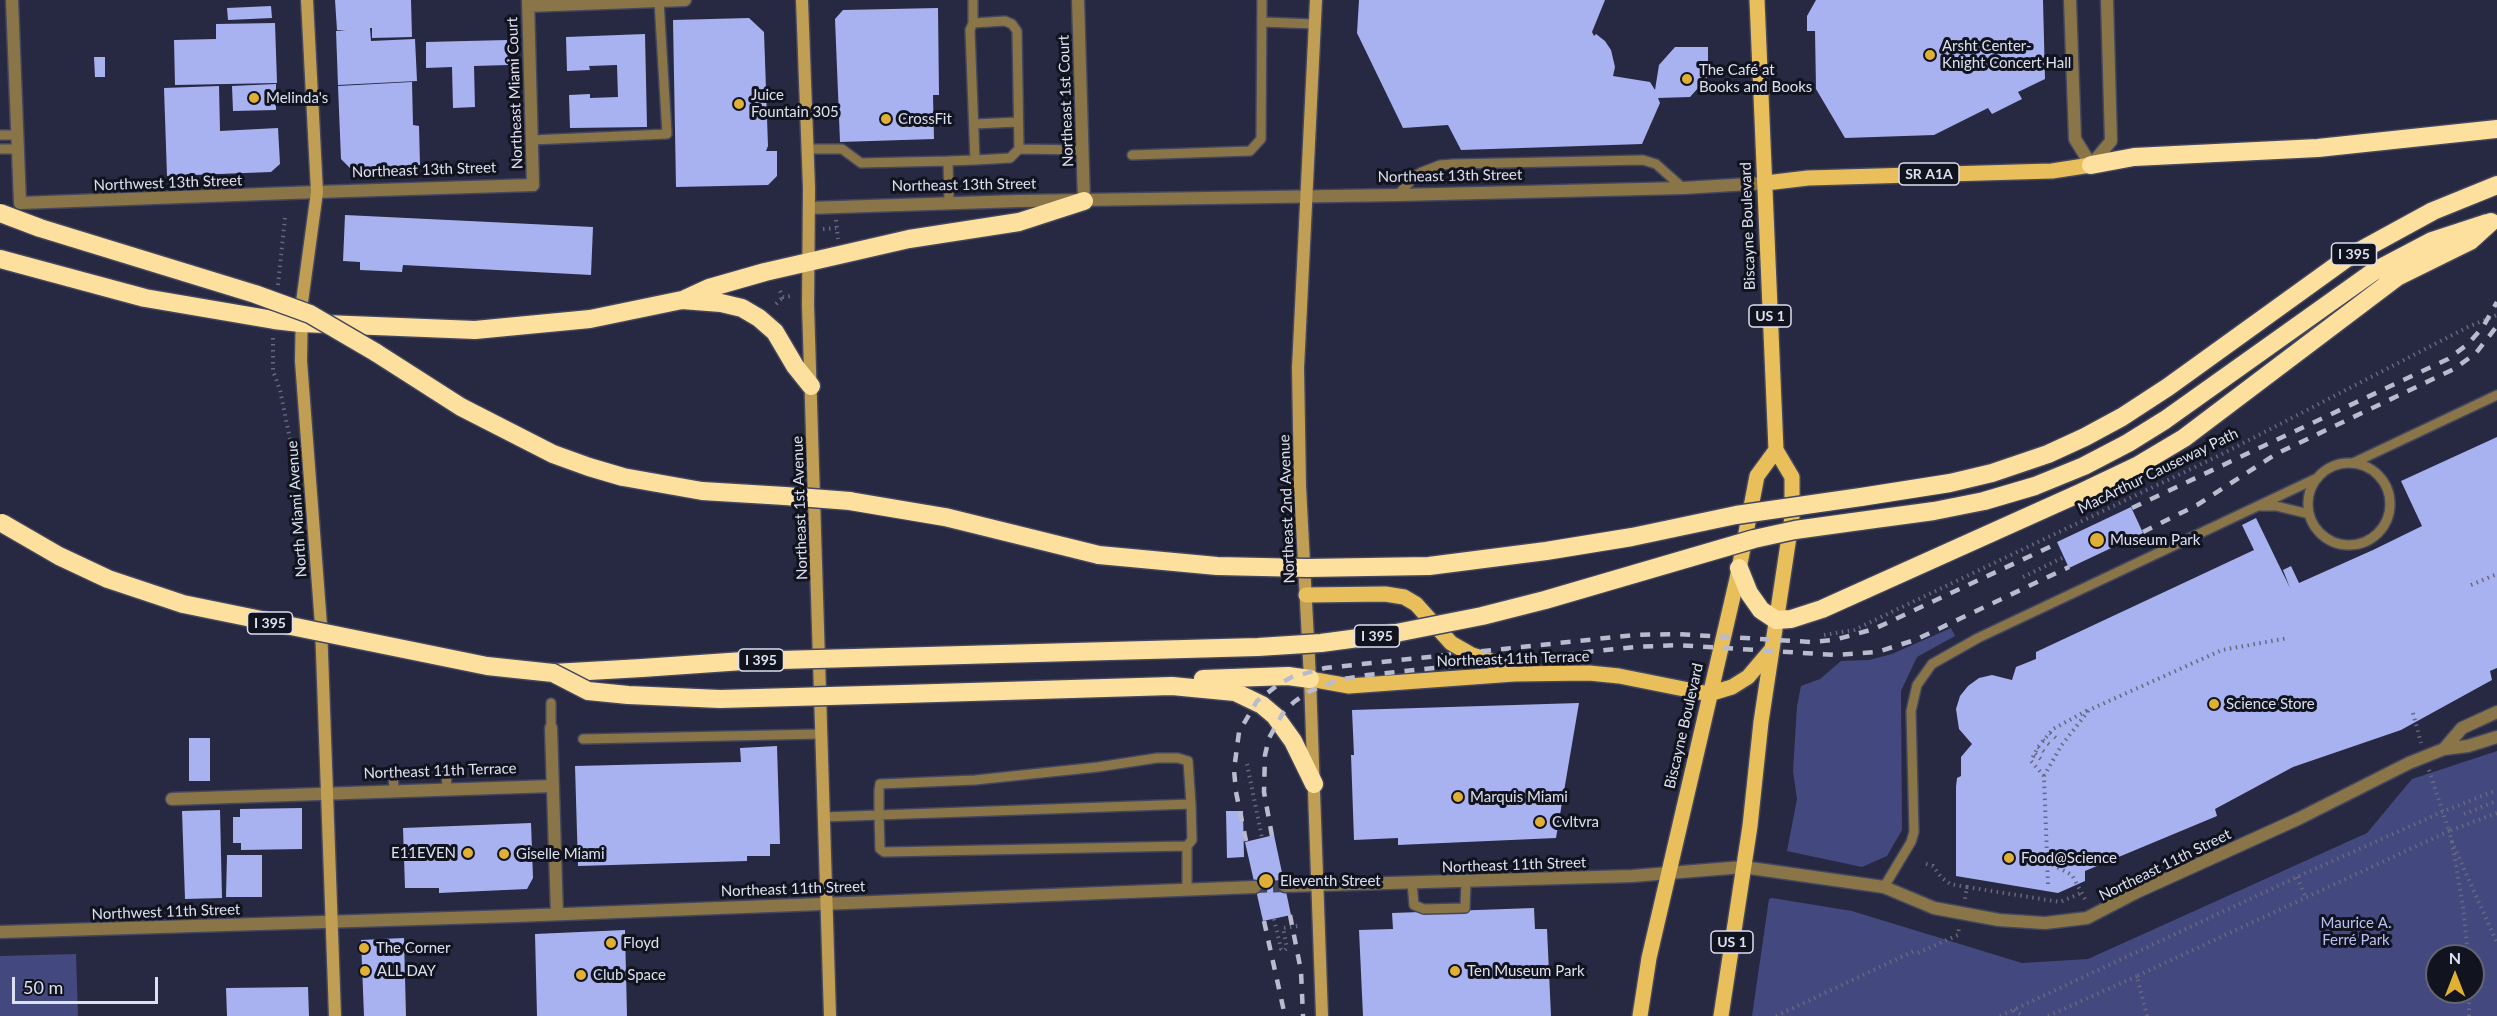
<!DOCTYPE html>
<meta charset="utf-8">
<style>
body{margin:0}
#map{position:relative;width:2497px;height:1016px;overflow:hidden;background:#262941;font-family:Lato,sans-serif}
canvas{display:block}
.north{position:absolute;left:2425px;top:944px;width:60px;height:60px;box-sizing:border-box;background:#11131e;border:2px solid #636572;border-radius:50%;rotate:0deg;font-size:16px;font-weight:700;line-height:24px;text-align:center;color:#dde0f0}
.north::after{content:'';display:block;margin:auto;width:21px;height:27px;background:#e0b034;clip-path:polygon(50% 0,100% 100%,50% 72%,0 100%)}
.scale{position:absolute;left:12px;top:977px;width:146px;height:27px;box-sizing:border-box;border:3px solid #dde0f0;border-top:0;padding-left:8px;font-size:18px;line-height:21px;white-space:nowrap;color:#dde0f0;-webkit-text-stroke:4px #11131e;paint-order:stroke}
</style>
<div id="map">
<canvas width="2497" height="1016"></canvas>
<div class="north">N</div>
<div class="scale">50 m</div>
</div>
<script>
const ctx = document.querySelector('canvas').getContext('2d');
ctx.lineJoin = 'round';
function paint(path, color) { ctx.fillStyle = color; ctx.fill(path, 'evenodd'); }
const toPath = rows => new Path2D(rows.map(r => 'M' + r).join(''));
function stroke(path, color, width, dash) { ctx.strokeStyle = color; ctx.lineWidth = width; ctx.lineCap = dash ? 'butt' : 'round'; ctx.setLineDash(dash || []); ctx.stroke(path); }
function write(font, color, halo, rows, align = 'center') {
  ctx.font = font + ' Lato,sans-serif'; ctx.lineWidth = 6; ctx.setLineDash([]); ctx.textBaseline = 'middle'; ctx.strokeStyle = halo; ctx.fillStyle = color; for (const [text, x, y, turn = 0] of rows) {
    ctx.save(); ctx.translate(x, y); ctx.rotate((+turn || 0) * Math.PI / 180); ctx.textAlign = isNaN(turn) ? turn : align; if (halo) ctx.strokeText(text, 0, 0); ctx.fillText(text, 0, 0); ctx.restore();
  }
}
paint(toPath([
 [1951,628,1955,636,1917,657,1901,691,1902,830,1887,856,1862,867,1787,851,1797,799,1793,771,1797,706,1801,686,1820,679,1841,661,1869,660,1892,654],
 [2497,751,2497,1016,1752,1016,1769,899,1772,898,1852,911,2022,963,2088,959,2367,833,2412,779],
 [2437,956,2473,956,2473,992,2437,992],
 [76,954,78,1016,0,1016,0,956]
]), '#43497f');
paint(toPath([
 [335,0,411,0,412,37,372,38,372,28,370,28,371,41,415,39,417,81,338,85,336,31,346,30,337,30],
 [1359,0,1605,0,1592,32,1594,36,1596,34,1605,41,1611,50,1615,67,1613,76,1650,82,1655,90,1659,65,1675,47,1708,47,1708,77,1690,97,1658,98,1660,103,1642,144,1461,150,1448,125,1403,128,1357,33],
 [1816,0,2043,0,2045,79,2018,92,2022,99,1992,114,1988,108,1934,135,1845,138,1816,89,1815,31,1807,31,1807,16],
 [271,6,272,18,228,20,227,8],
 [938,8,939,95,933,95,934,139,840,142,835,19,843,10],
 [749,18,764,32,768,146,766,151,777,151,777,176,768,185,676,187,673,20],
 [275,23,277,83,175,85,174,40,216,39,216,24],
 [645,34,647,127,570,128,569,95,590,94,590,98,618,97,617,65,589,66,590,70,567,71,566,37],
 [507,40,508,65,474,66,475,107,453,108,452,67,426,68,426,42],
 [94,57,105,57,105,77,95,77],
 [412,82,413,125,419,126,420,165,351,169,341,159,338,86],
 [276,84,276,110,233,111,232,86],
 [219,86,220,131,278,128,280,164,271,172,167,176,164,88],
 [345,215,593,227,591,275,403,265,402,272,360,270,360,262,343,261],
 [2497,437,2497,668,2490,671,2492,680,2401,730,2293,767,2215,809,2217,816,2085,871,2085,881,2058,893,1956,876,1956,787,1957,778,1961,776,1961,757,1972,744,1959,729,1956,709,1960,696,1968,686,1979,678,1992,675,2012,680,2016,667,2036,659,2036,652,2254,550,2242,525,2256,518,2290,588,2283,570,2291,566,2299,583,2373,550,2422,526,2401,481],
 [2131,507,2143,533,2069,568,2057,542],
 [1579,703,1556,838,1398,845,1398,838,1354,840,1351,755,1354,755,1352,710],
 [189,738,210,738,210,781,189,781],
 [777,746,780,844,770,844,770,856,747,856,747,861,578,866,575,766,741,762,740,748],
 [302,808,302,849,241,850,241,843,233,843,233,817,240,817,240,809],
 [220,810,222,898,185,899,182,811],
 [1226,811,1243,811,1244,857,1227,858],
 [531,823,533,878,527,889,439,893,439,888,405,888,403,828],
 [1274,835,1291,915,1263,921,1245,842],
 [227,855,262,855,262,897,226,897],
 [1534,908,1535,929,1547,929,1551,1016,1363,1016,1359,930,1393,929,1392,913],
 [625,930,627,1016,537,1016,535,934],
 [404,938,406,1016,364,1016,361,940],
 [308,987,309,1016,227,1016,226,988]
]), '#a8b2f0');
stroke(toPath([
 [1255,887,1285,886]
]), '#41445b', 12, [12, 6]);
const service = toPath([
 [973,0,973,23],
 [1262,22,1315,24],
 [974,124,1018,122],
 [0,135,18,135],
 [532,140,667,134,659,1],
 [0,149,19,149],
 [808,149,842,149,861,163,948,161,975,160,1010,158,1019,149,1017,31,1012,24,1005,21,973,23,970,30,975,160],
 [1019,149,1083,150],
 [1132,155,1250,151,1261,139,1262,0],
 [948,161,949,203],
 [1398,195,1415,176,1422,172,1440,165,1453,164,1643,160,1656,164,1683,188],
 [2353,463,2497,395],
 '2308 504a41 41 0 1 1 82 0a41 41 0 1 1-82 0Z',
 [2261,506,2276,506,2309,514],
 [551,703,551,728],
 [583,739,821,734],
 [446,769,447,789],
 [393,770,394,791],
 [824,817,879,815,1191,804,1192,840,1187,846,884,852,880,849,879,815,879,790,880,784,975,780,1098,767,1157,758,1178,758,1188,761,1191,804],
 [1412,883,1414,905,1424,909,1465,908,1466,882],
 [1884,887,1911,842,1914,832,1911,711,1917,685,1932,664,1978,638,2315,479],
 [1187,890,1187,846]
]);
const pedestrian = toPath([
 [2444,749,2462,728,2497,712],
 [1884,887,1934,908,1999,920,2045,923,2087,918,2137,892,2298,819,2409,763,2444,749,2468,746,2497,737]
]);
const minor = toPath([
 [12,0,20,203,317,192],
 [528,0,533,185],
 [1078,0,1084,201],
 [528,6,685,0],
 [551,728,557,914],
 [172,799,553,786],
 [1743,867,1884,887]
]);
const tertiary = toPath([
 [2070,0,2075,139,2091,165,2111,141,2107,0],
 [317,192,533,185],
 [809,208,1018,201,1398,195,1683,188,1766,183],
 [1285,886,1632,876,1743,867],
 [0,932,515,916,1255,887]
]);
const secondary = toPath([
 [307,0,317,192,302,302,301,361,321,625,335,1016],
 [802,0,809,188,808,305,830,1016],
 [1316,0,1298,368,1300,486,1310,679,1322,1016]
]);
const primary = toPath([
 [1766,183,1808,178,2052,171,2091,165],
 [1306,595,1385,594,1404,597,1416,604,1451,643,1472,655,1500,664,1514,674],
 [1310,679,1349,686,1514,674,1589,673,1619,676,1709,694,1732,687,1748,677,1771,650],
 [1640,1016,1649,958,1737,579,1757,476,1776,450],
 [1721,1016,1750,826,1761,722,1792,517,1792,477,1776,450,1757,0]
]);
const motorway = toPath([
 [2091,165,2134,157,2318,148,2497,129],
 [0,259,145,298,274,320,300,323,475,330,590,319,682,300,721,303,742,308,759,318,775,332,795,366,811,386],
 [685,299,709,288,765,272,909,239,1019,222,1084,201],
 [375,352,461,407,553,454,589,467,623,477,702,491,785,496],
 [1861,497,1950,483,1992,473,2048,454,2085,437,2122,417,2168,387,2347,258,2433,211,2497,185],
 [850,501,945,517,1099,555],
 [1860,521,1934,511,1984,501,2035,486,2084,466,2128,443,2165,420,2373,272,2432,241,2487,223],
 [1739,568,1749,593,1761,610,1776,620,1791,619,1822,609,2080,493,2137,466,2184,438,2397,277,2470,241,2491,222],
 [553,673,642,668],
 [1203,679,1288,676,1310,679],
 [903,694,1172,686,1235,692,1262,705,1275,716,1293,741,1314,784]
]);
stroke(service, '#43465d', 12);
stroke(pedestrian, '#43465d', 15);
stroke(minor, '#43465d', 15);
stroke(tertiary, '#43465d', 15);
stroke(secondary, '#43465d', 15);
stroke(primary, '#43465d', 18);
stroke(motorway, '#43465d', 21);
stroke(toPath([
 [836,220,838,239],
 [823,229,836,228],
 [278,285,285,218],
 [780,291,783,297,791,296],
 [776,304,783,297],
 [273,338,273,371,280,390,290,439],
 [2023,577,2064,557],
 [2471,585,2497,574],
 [1824,635,1854,630,2218,456,2470,326,2497,315],
 [2413,713,2421,743],
 [2050,733,2056,738],
 [2043,740,2050,745],
 [2038,747,2046,753],
 [2035,754,2043,761],
 [1247,764,1262,838],
 [2429,770,2449,831,2497,813],
 [2044,776,2031,761,2038,747,2053,729,2088,710],
 [2464,814,2497,801],
 [2047,862,2072,875,2086,901],
 [1926,864,1933,866,1941,877,1950,884,1967,887,1965,899],
 [2297,877,2306,898],
 [2048,884,2044,776,2061,746,2089,710,2222,650,2288,638],
 [1967,887,2060,902,2081,893],
 [1274,919,1281,949,1284,951,1287,948,1283,928,1298,926],
 [1918,953,1958,935,1959,927],
 [2468,956,2463,907,2452,842,2497,943],
 [2014,1010,2023,1016],
 [1776,1016,1914,951],
 [2000,1016,2297,877,2442,812,2497,790],
 [2048,1016,2137,976],
 [2147,1016,2137,976,2449,831,2452,842],
 [2469,1016,2469,992]
]), '#66697e', 4, [1.5, 4.5]);
stroke(service, '#8a7548', 9);
stroke(pedestrian, '#8a7548', 12);
stroke(minor, '#8a7548', 12);
stroke(tertiary, '#8a7548', 12);
stroke(secondary, '#c09f54', 12);
stroke(primary, '#e9bf5b', 15);
stroke(motorway, '#fee09e', 18);
stroke(toPath([
 [2132,508,2448,359,2468,344,2483,327,2497,302],
 [2143,532,2197,505,2276,454,2454,369,2476,353,2497,326],
 [1272,836,1264,792,1265,755,1269,738,1283,713,1294,702,1308,692,1338,680,1367,675,1635,647,1677,645,1835,655,1877,652,1915,640,2069,567],
 [1246,841,1236,792,1234,770,1239,732,1257,701,1279,684,1292,677,1325,668,1634,635,1677,634,1811,642,1834,640,1874,629,2058,543],
 [1290,915,1301,971,1303,1016],
 [1264,921,1285,1016]
]), '#b9bcce', 4.5, [10, 10]);
const motorwayBridge = toPath([
 [0,213,40,228,255,294,310,314,375,352],
 [785,496,850,501],
 [2,523,59,556,108,579,183,604,487,666,553,673,588,691,628,695,720,699,903,694],
 [1099,555,1217,566,1307,568,1429,566,1546,551,1632,537,1736,515,1861,497],
 [642,668,743,661,1258,647,1321,643,1396,633,1482,616,1545,600,1754,539,1795,530,1860,521]
]);
stroke(motorwayBridge, '#43465d', 21, []);
stroke(motorwayBridge, '#fee09e', 18);
for (const [x, y, r, color] of [
 [1930,55,6,"#e0b034"],
 [1687,79,6,"#e0b034"],
 [254,98,6,"#e0b034"],
 [739,104,6,"#e0b034"],
 [886,119,6,"#e0b034"],
 [2097,540,8,"#e0b034"],
 [2214,704,6,"#e0b034"],
 [1458,797,6,"#e0b034"],
 [1540,822,6,"#e0b034"],
 [468,853,6,"#e0b034"],
 [504,854,6,"#e0b034"],
 [2009,858,6,"#e0b034"],
 [1266,881,8,"#e0b034"],
 [611,943,6,"#e0b034"],
 [364,948,6,"#e0b034"],
 [365,971,6,"#e0b034"],
 [1455,971,6,"#e0b034"],
 [581,975,6,"#e0b034"]
]) { const dot = new Path2D(); dot.arc(x, y, r, 0, 2 * Math.PI); ctx.fillStyle = color; ctx.fill(dot); stroke(dot, '#11131e', 2); }
for (const [x, y, w] of [
 [1929,174,60],
 [2354,254,45],
 [1770,316,42],
 [270,623,45],
 [1377,636,45],
 [761,660,45],
 [1732,942,42]
]) { const box = new Path2D(); box.roundRect(x - w / 2, y - 11, w, 22, 4.5); ctx.fillStyle = '#11131e'; ctx.fill(box); stroke(box, '#dde0f0', 1.5); }
write('bold 14px', '#dde0f0', null, [
 ["SR A1A",1929,174],
 ["I 395",2354,254],
 ["US 1",1770,316],
 ["I 395",270,623],
 ["I 395",1377,636],
 ["I 395",761,660],
 ["US 1",1732,942]
]);
write('15px', '#dde0f0', '#11131e', [
 ["Arsht Center-",1942,46],
 ["Knight Concert Hall",1942,63],
 ["The Café at",1699,70],
 ["Books and Books",1699,87],
 ["Juice",751,95],
 ["Fountain 305",751,112],
 ["Melinda's",266,98],
 ["CrossFit",898,119],
 ["Museum Park",2110,540],
 ["Science Store",2226,704],
 ["Marquis Miami",1470,797],
 ["Cvltvra",1552,822],
 ["E11EVEN",456,853,"right"],
 ["Giselle Miami",516,854],
 ["Food@Science",2021,858],
 ["Eleventh Street",1280,881],
 ["Floyd",623,943],
 ["The Corner",376,948],
 ["ALL DAY",377,971],
 ["Ten Museum Park",1467,971],
 ["Club Space",593,975]
], 'left');
write('15px', '#dde0f0', '#11131e', [
 ["Northeast Miami Court",515,93,-92],
 ["Northeast 1st Court",1066,101,-92],
 ["Northeast 13th Street",424,170,-2],
 ["Northeast 13th Street",1450,176,-1],
 ["Northwest 13th Street",168,183,-2],
 ["Northeast 13th Street",964,185,-1],
 ["Biscayne Boulevard",1748,226,-92],
 ["MacArthur Causeway Path",2158,471,-26],
 ["Northeast 1st Avenue",800,508,-92],
 ["North Miami Avenue",297,509,-94],
 ["Northeast 2nd Avenue",1287,509,-92],
 ["Northeast 11th Terrace",1513,659,-2],
 ["Biscayne Boulevard",1684,726,-77],
 ["Northeast 11th Terrace",440,771,-2],
 ["Northeast 11th Street",1514,865,-2],
 ["Northeast 11th Street",2165,865,-26],
 ["Northeast 11th Street",793,889,-2],
 ["Northwest 11th Street",166,912,-2]
]);
write('15px', '#b9c2f5', '#11131e', [
 ["Maurice A.",2356,923],
 ["Ferré Park",2356,940]
]);
</script>
